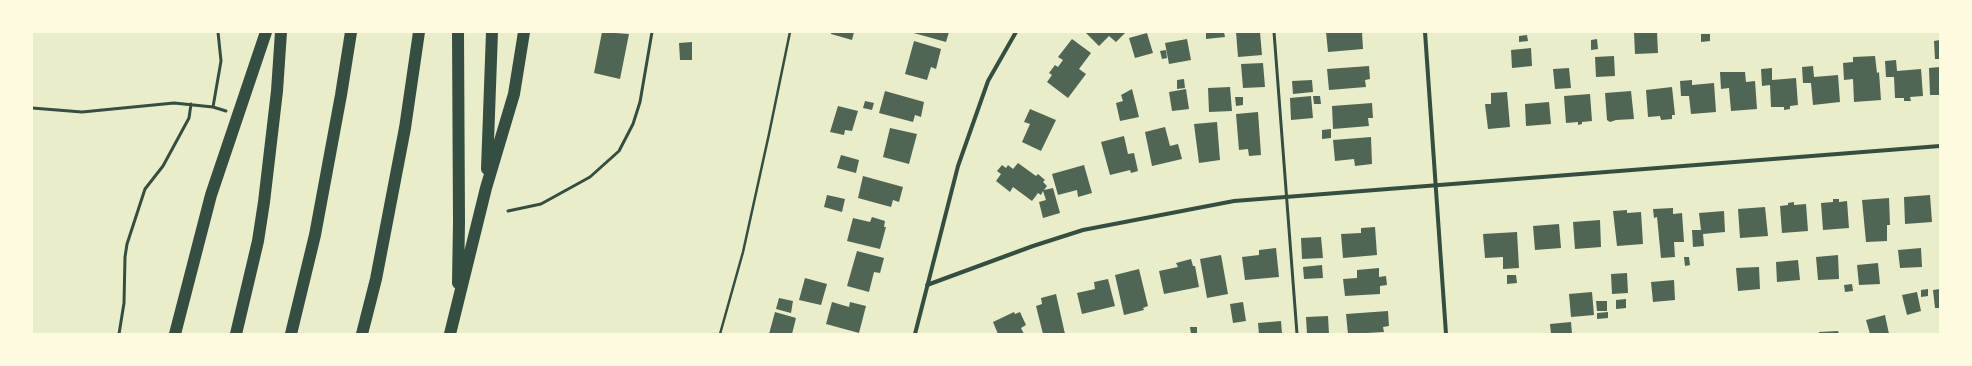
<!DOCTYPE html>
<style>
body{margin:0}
#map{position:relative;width:1972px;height:366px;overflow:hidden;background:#e9edc9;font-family:"IBM Plex Sans",sans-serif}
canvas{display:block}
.frame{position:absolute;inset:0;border:33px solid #fefae0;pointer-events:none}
</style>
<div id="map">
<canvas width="1972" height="366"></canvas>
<div class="frame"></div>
</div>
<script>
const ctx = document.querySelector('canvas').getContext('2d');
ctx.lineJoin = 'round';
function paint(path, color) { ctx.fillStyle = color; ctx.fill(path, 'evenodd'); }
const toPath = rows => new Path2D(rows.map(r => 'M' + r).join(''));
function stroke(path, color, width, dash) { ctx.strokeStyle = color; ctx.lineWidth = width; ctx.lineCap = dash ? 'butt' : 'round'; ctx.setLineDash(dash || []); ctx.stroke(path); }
paint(toPath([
 [602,32,629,34,620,79,594,73],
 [831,32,854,32,852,40,831,34],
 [910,32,949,32,946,42],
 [1085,32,1126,32,1116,42,1109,36,1099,46],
 [1206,32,1224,32,1225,37,1206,39],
 [1236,32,1260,32,1262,55,1238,57],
 [1326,32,1362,32,1363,49,1328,52],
 [1634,32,1657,32,1658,53,1635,54],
 [1147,33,1153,53,1135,58,1129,38],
 [1701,34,1710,34,1710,41,1701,42],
 [1527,35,1528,41,1519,42,1519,36],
 [1072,39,1091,53,1079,69,1086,74,1068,98,1047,82,1052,75,1049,73,1055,65,1058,67,1063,60,1058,57],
 [1187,39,1191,60,1169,64,1165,43],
 [1597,39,1598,49,1591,50,1591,40],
 [1940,40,1940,59,1935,59,1934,41],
 [914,41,941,49,936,69,931,67,927,80,905,74],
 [692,42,692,60,680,60,679,43],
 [1531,48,1532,66,1512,68,1511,50],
 [1166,50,1167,58,1162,59,1160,51],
 [1614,56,1615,76,1596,77,1595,57],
 [1875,56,1877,73,1879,72,1881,100,1854,102,1853,79,1844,80,1843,63,1853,62,1853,57],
 [1896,60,1897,71,1921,69,1923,96,1910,97,1911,101,1904,101,1904,98,1895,98,1894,77,1886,77,1885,61],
 [1263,63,1265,87,1243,88,1241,64],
 [1369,66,1370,79,1365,80,1366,87,1329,90,1327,69],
 [1813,66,1814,77,1838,75,1840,102,1813,105,1811,83,1803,83,1802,67],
 [1940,67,1940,95,1930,95,1929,68],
 [1569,68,1571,88,1555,89,1553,69],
 [1772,68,1772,80,1796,78,1798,105,1790,106,1790,109,1784,110,1784,107,1771,107,1770,85,1762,86,1761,69],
 [1720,72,1745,72,1746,82,1755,81,1757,109,1731,111,1729,88,1721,89],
 [1184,79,1185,88,1177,89,1177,80],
 [1312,80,1313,92,1293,94,1292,81],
 [1692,80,1692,85,1714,83,1716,112,1691,114,1689,96,1681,96,1680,81],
 [1230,87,1232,111,1209,112,1208,88],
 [1672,87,1675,115,1672,115,1672,119,1661,120,1660,116,1648,117,1646,90],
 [1132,89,1139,117,1120,121,1116,103,1123,101,1121,95],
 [1186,89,1189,109,1172,111,1169,92],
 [885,91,924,102,921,117,915,115,913,122,879,113],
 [1631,91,1634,119,1616,120,1610,122,1607,120,1605,93],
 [1507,92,1510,127,1488,129,1485,104,1491,104,1491,93],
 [1590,94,1592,121,1582,122,1582,124,1578,125,1578,122,1566,123,1564,96],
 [1311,96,1313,118,1291,120,1290,98],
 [1313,96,1320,96,1321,104,1314,104],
 [1235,97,1243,97,1243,105,1236,106],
 [865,101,874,103,872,110,863,108],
 [1549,102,1551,124,1526,126,1525,104],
 [1372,103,1373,118,1368,118,1369,126,1333,129,1332,106],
 [838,106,858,111,852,131,845,130,844,135,830,132],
 [1030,109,1056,120,1041,151,1022,142,1030,124,1024,122],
 [1258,112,1261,155,1249,156,1248,149,1239,150,1236,114],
 [1217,122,1220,160,1199,163,1194,124],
 [1165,127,1170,146,1178,144,1182,159,1152,166,1145,132],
 [890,128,917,134,909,164,883,157],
 [1331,129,1331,138,1322,139,1322,130],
 [1124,136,1128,154,1134,153,1138,171,1131,173,1130,170,1110,175,1101,142],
 [1371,137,1372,164,1355,166,1354,159,1335,161,1333,140],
 [841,155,859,160,856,173,837,168],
 [1018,163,1036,176,1038,174,1045,180,1043,182,1047,186,1044,190,1053,188,1060,213,1043,218,1039,202,1046,200,1043,191,1041,195,1038,193,1032,201,1013,187,1010,192,996,181,1001,174,997,171,1002,165,1006,168,1008,165,1013,169],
 [1084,165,1092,193,1078,197,1077,190,1058,195,1052,174],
 [863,176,903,187,899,202,893,200,891,207,858,198],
 [827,195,845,199,842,212,824,207],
 [1930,195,1932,222,1905,224,1904,197],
 [1889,198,1890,225,1887,225,1887,241,1866,242,1862,200],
 [1833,199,1839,199,1839,202,1847,201,1849,228,1823,230,1821,203,1833,202],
 [1794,202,1794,205,1806,204,1808,231,1782,233,1780,206,1788,205,1788,203],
 [1765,207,1768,236,1740,238,1738,209],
 [1673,208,1673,214,1682,213,1684,242,1674,242,1675,257,1661,258,1657,217,1654,218,1653,209],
 [1627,210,1627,213,1641,212,1643,244,1617,246,1613,211],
 [1724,211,1725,232,1703,234,1704,246,1693,247,1692,230,1701,230,1699,213],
 [872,217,885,221,884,227,886,227,880,249,847,241,853,218,870,222],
 [1600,220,1601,247,1575,249,1573,222],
 [1559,224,1561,248,1535,250,1533,226],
 [1375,227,1377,255,1343,258,1341,234,1361,233,1361,228],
 [1517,232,1519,268,1503,269,1503,257,1485,258,1483,234],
 [1321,237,1323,258,1302,259,1301,238],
 [1276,248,1279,277,1245,280,1242,257,1259,255,1259,250],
 [1921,248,1922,267,1900,268,1898,250],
 [857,251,884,258,880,273,874,272,869,292,847,286],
 [1221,255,1228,294,1207,298,1200,259],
 [1838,255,1839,279,1818,280,1816,257],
 [1684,257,1689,257,1690,265,1685,266],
 [1191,259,1193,266,1195,266,1199,287,1164,294,1159,271,1178,267,1176,263],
 [1798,260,1800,280,1777,282,1776,262],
 [1878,263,1880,284,1859,285,1857,265],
 [1322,265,1323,278,1304,279,1303,267],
 [1759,267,1760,289,1738,291,1736,268],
 [1379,268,1379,277,1386,276,1387,285,1380,286,1380,294,1345,296,1343,279,1357,278,1357,270],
 [1139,269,1148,306,1143,308,1144,310,1124,315,1115,275],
 [1627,273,1628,293,1612,294,1611,274],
 [1507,275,1516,275,1517,283,1507,284],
 [805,278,827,284,821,305,799,300],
 [1108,279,1115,306,1082,314,1077,293,1095,289,1094,282],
 [1674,280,1675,300,1653,302,1651,282],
 [1852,284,1853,291,1845,292,1844,285],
 [1928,289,1928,296,1921,297,1921,290],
 [1940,289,1940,308,1935,308,1933,290],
 [1592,292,1594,315,1571,317,1569,294],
 [1917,292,1921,311,1907,315,1902,295],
 [1056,294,1065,334,1043,334,1036,306,1042,304,1041,298],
 [779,298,793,301,791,313,776,309],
 [1626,299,1626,308,1616,309,1616,300],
 [1596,301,1607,301,1607,311,1597,311],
 [832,302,849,307,850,302,866,306,859,333,826,324],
 [1243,302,1246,321,1233,323,1230,304],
 [1388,311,1389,326,1383,327,1384,332,1348,334,1346,314],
 [775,312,796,318,792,334,769,334],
 [1014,312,1015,314,1020,312,1026,325,1021,328,1024,334,998,334,993,322],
 [1608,312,1608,318,1597,319,1597,313],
 [1885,315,1889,334,1870,334,1866,320],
 [1328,316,1329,334,1307,334,1306,317],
 [1281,321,1282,334,1259,334,1258,323],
 [1571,322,1572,334,1551,334,1550,324],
 [1190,327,1197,327,1197,334,1191,334],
 [1838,331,1839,334,1819,334,1819,332]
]), '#4f6655');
stroke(toPath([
 [720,334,743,252,769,134,790,32]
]), '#344e41', 2.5);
stroke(toPath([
 [1274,32,1297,334],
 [213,107,221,61,218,32],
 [32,108,82,112,174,103,213,107,226,111],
 [508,211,541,204,590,177,619,151,633,124,640,102,652,32],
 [119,334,124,303,125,257,127,244,145,189,163,166,189,118,191,104]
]), '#344e41', 3);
stroke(toPath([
 [1425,32,1446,334],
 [927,285,1033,246,1083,230,1234,201,1940,146],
 [915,334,958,166,988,81,1016,32]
]), '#344e41', 4);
stroke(toPath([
 [487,169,492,32],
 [458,283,459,222,458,32],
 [175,334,211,195,266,32],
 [236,334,258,241,264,202,277,91,281,32],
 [291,334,315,235,341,95,351,32],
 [362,334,376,279,405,128,419,32],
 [450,334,486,188,514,94,524,32]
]), '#344e41', 12);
</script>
